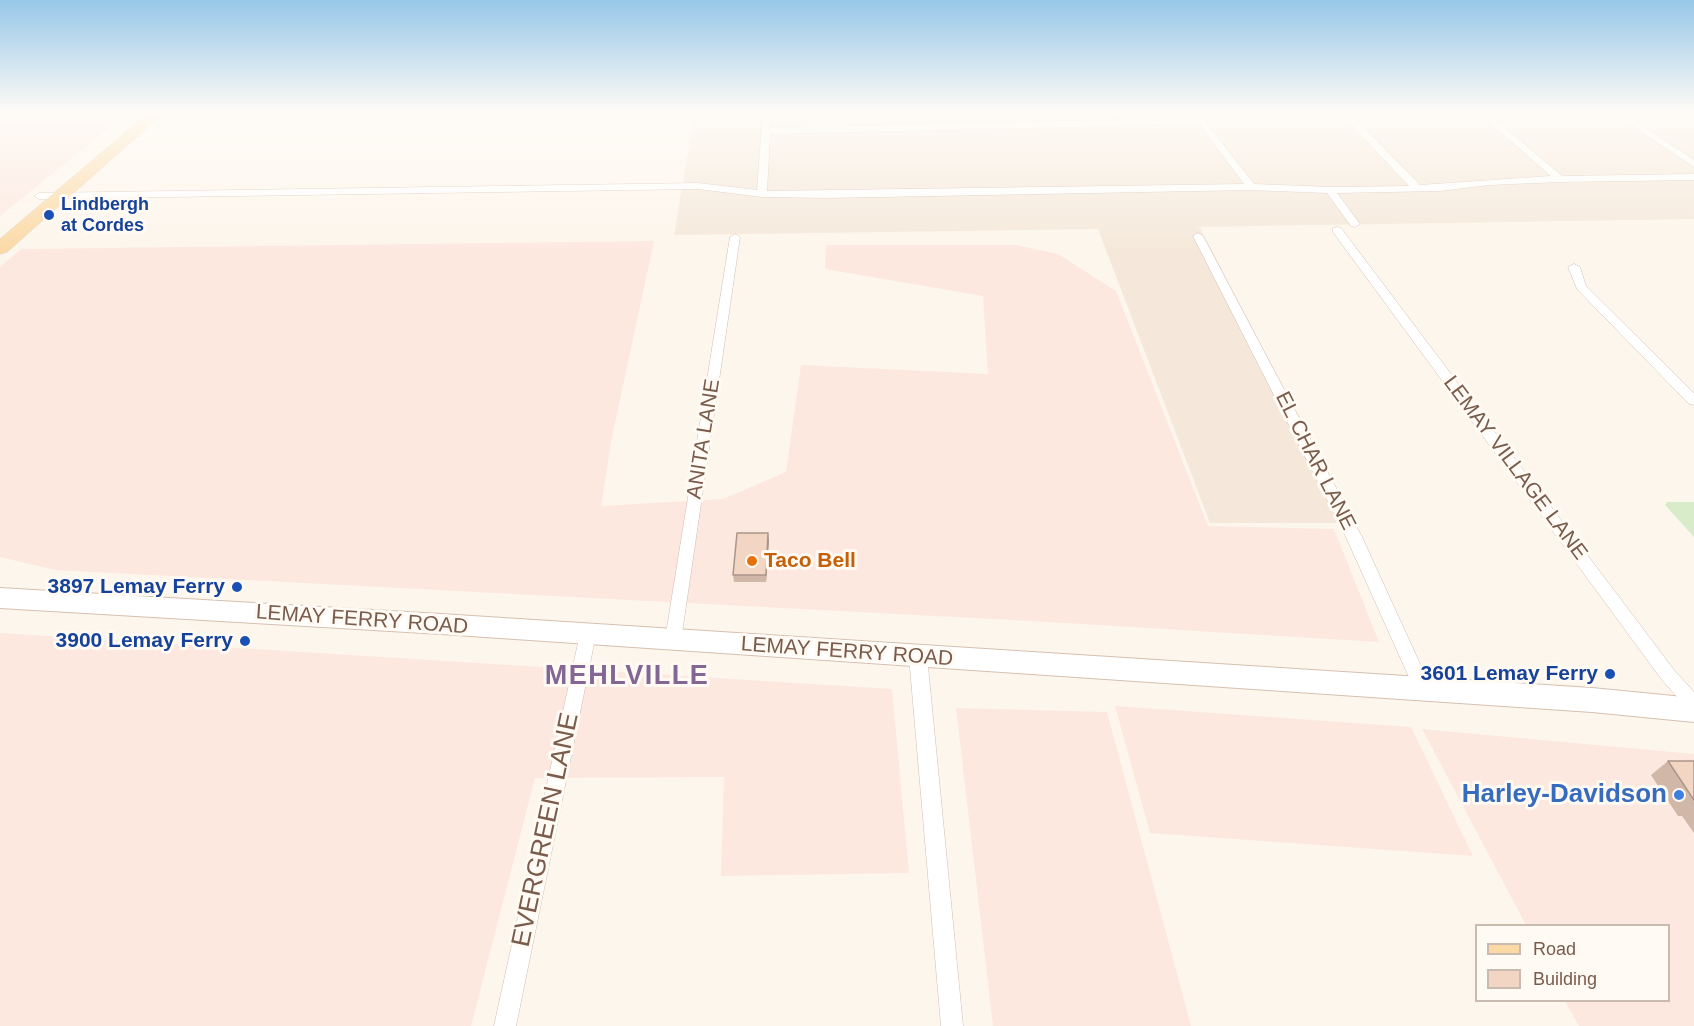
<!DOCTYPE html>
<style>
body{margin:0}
#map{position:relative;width:1694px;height:1026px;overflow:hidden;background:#fdf6ec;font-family:Helvetica,sans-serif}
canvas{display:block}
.legend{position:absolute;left:1475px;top:924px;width:195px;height:78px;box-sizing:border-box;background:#fffaf3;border:2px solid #cabbb1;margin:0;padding:8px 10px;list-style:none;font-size:18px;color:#7a5c4d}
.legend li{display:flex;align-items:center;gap:12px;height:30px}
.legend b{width:30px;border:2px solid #cabbb1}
</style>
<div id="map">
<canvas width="1694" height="1026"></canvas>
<ul class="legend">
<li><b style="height:8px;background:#fbd9a5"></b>Road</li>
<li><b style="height:16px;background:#f3d5c3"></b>Building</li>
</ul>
</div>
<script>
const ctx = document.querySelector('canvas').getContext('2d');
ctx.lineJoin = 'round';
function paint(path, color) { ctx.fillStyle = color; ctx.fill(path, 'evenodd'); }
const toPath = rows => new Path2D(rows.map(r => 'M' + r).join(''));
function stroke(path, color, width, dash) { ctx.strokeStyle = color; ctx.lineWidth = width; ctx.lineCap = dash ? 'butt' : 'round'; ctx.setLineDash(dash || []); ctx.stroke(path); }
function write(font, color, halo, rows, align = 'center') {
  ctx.font = font + ' Helvetica,sans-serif'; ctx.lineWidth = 6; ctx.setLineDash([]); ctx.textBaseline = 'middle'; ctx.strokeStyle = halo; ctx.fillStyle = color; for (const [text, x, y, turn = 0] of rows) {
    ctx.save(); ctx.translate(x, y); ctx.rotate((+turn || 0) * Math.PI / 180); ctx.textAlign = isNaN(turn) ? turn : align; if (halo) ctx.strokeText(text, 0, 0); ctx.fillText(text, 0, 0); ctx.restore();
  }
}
paint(toPath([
 [695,111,1694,111,1694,219,1196,227,1200,228,1355,523,1210,523,1098,229,674,235]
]), '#f5e8da');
paint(toPath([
 [0,111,130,111,0,216],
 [654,241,612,437,601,506,723,499,786,472,801,365,988,374,983,296,825,269,826,245,1016,245,1058,254,1116,291,1208,526,1334,529,1379,642,1031,621,55,570,0,557,0,267,21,249],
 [0,633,892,689,909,873,721,876,724,777,535,778,471,1026,0,1026],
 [1115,706,1411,727,1473,856,1150,833],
 [956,708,1107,712,1191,1026,993,1026],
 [1422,729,1694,754,1694,1026,1579,1026,1565,1001,1668,1000,1668,926,1526,925]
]), '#fde8e0');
paint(toPath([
 [1667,502,1694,502,1694,537,1665,505]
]), '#d8ecc9');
const minor = toPath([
 [763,111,771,111,770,128,1195,118,1191,113,1197,111,1254,184,1330,187,1409,186,1338,111,1347,111,1420,185,1551,176,1476,111,1485,111,1562,176,1694,174,1694,180,1560,182,1489,185,1440,191,1337,193,1360,224,1355,227,1351,226,1327,193,1251,190,827,198,762,197,698,189,39,199,34,196,39,193,698,183,757,190,763,111],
 [1199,124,1244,184,767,191,770,134,1199,124],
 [1610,111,1620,111,1694,160,1694,167,1610,111],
 [1337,227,1341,228,1674,670,1694,692,1694,712,1688,709,1662,680,1333,232,1333,228,1337,227],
 [1198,233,1203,236,1362,537,1432,690,1429,695,1423,698,1417,695,1346,537,1193,236,1198,233],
 [735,234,740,237,681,640,679,645,673,647,667,645,665,640,730,237,735,234],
 [1574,264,1580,267,1586,286,1694,393,1694,405,1689,404,1577,289,1568,267,1574,264],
 [588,627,594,629,596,634,516,1026,494,1026,580,634,582,629,588,627],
 [918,649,924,651,927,656,963,1026,941,1026,909,656,912,651,918,649]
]);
const secondary = toPath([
 [0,588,441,614,1592,688,1694,698,1694,722,1592,712,441,634,0,608,0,588]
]);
const primary = toPath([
 [150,111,166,111,7,252,0,254,0,239,150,111]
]);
stroke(minor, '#d1beb0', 1);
stroke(secondary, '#d6c0b0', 2);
stroke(primary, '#dad1cd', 1);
paint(minor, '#fff');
paint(secondary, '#fff');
paint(primary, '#fbd9a5');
paint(toPath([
 [769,540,766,582,734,582,733,575],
 [1668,761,1694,761,1694,833,1682,816,1678,816,1651,775]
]), '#d1b7a8');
paint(toPath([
 [768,533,769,540,766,582,766,575]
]), '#aa9588');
const building = toPath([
 [737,533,768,533,766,575,733,575,737,533],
 [1668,761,1694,761,1694,800,1668,761]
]);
paint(building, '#f3d5c3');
stroke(building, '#aa9588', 1.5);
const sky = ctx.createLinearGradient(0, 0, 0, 254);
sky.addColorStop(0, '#97c7e8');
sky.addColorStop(0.44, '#fefbf6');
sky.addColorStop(1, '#fefbf600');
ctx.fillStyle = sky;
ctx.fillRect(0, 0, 1694, 254);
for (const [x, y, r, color] of [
 [49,215,6,"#1a4fb4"],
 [752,561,6,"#e8710a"],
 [237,587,6,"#1a4fb4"],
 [245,641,6,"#1a4fb4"],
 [1610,674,6,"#1a4fb4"],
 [1679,795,6,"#3f7fe0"]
]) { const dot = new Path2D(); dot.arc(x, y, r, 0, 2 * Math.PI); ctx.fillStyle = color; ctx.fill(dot); stroke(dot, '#fffaf3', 2); }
write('bold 18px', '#164399', '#fffaf3', [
 ["Lindbergh",61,205],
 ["at Cordes",61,226]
], 'left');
write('21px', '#7a5c4d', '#fffaf3', [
 ["ANITA LANE",704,439,-81],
 ["EL CHAR LANE",1315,461,63],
 ["LEMAY VILLAGE LANE",1515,468,53],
 ["LEMAY FERRY ROAD",362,620,4],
 ["LEMAY FERRY ROAD",847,652,4]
]);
write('bold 21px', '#c56008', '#fffaf3', [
 ["Taco Bell",764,561]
], 'left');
write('bold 21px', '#164399', '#fffaf3', [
 ["3897 Lemay Ferry",225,587],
 ["3900 Lemay Ferry",233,641],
 ["3601 Lemay Ferry",1598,674]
], 'right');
write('bold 26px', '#366cbe', '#fffaf3', [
 ["Harley-Davidson",1667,795]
], 'right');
write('26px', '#7a5c4d', '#fffaf3', [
 ["EVERGREEN LANE",546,830,-78]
]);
ctx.letterSpacing = '1.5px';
write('bold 27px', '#846695', '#fffaf3', [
 ["MEHLVILLE",627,677]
]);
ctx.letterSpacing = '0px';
</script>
